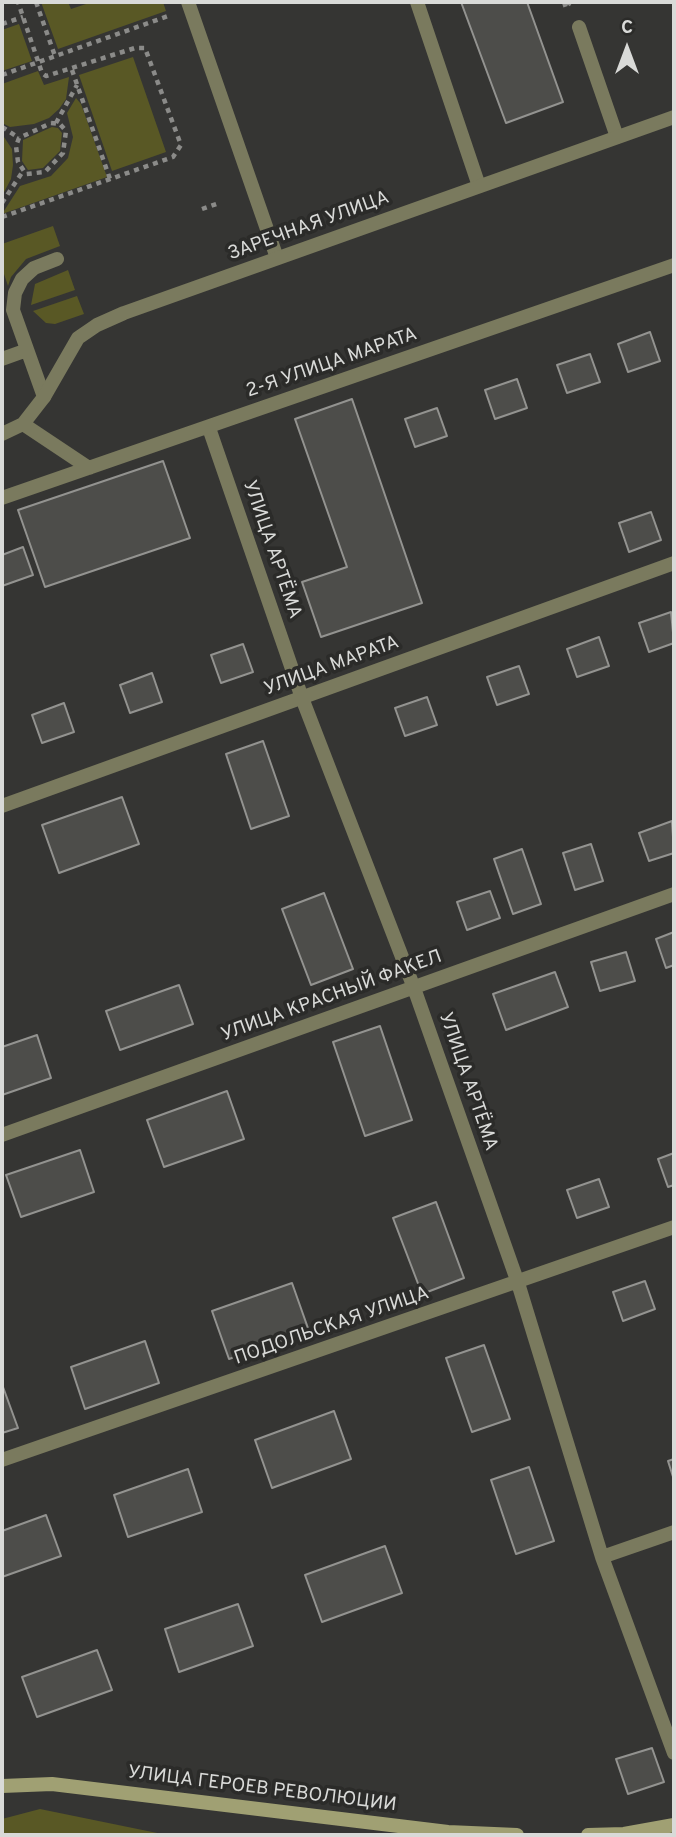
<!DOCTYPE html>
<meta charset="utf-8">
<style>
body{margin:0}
#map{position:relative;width:676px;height:1837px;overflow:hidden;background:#353533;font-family:Overpass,sans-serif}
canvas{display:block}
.frame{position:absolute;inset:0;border:4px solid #d9dad8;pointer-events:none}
.north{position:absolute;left:592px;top:14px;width:70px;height:70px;-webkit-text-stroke:5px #2b2b29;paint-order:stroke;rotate:0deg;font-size:19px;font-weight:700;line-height:28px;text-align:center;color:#d9dad8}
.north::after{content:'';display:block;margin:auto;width:24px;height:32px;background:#d9dad8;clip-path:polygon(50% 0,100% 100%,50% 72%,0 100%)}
</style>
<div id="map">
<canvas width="676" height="1837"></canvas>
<div class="frame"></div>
<div class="north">С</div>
</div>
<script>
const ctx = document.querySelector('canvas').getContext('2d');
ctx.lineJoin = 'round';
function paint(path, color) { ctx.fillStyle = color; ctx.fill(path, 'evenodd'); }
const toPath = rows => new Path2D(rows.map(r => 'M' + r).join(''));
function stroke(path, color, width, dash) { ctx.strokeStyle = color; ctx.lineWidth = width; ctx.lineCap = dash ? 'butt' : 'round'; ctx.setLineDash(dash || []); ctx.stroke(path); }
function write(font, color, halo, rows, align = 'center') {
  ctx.font = font + ' Overpass,sans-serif'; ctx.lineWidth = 7; ctx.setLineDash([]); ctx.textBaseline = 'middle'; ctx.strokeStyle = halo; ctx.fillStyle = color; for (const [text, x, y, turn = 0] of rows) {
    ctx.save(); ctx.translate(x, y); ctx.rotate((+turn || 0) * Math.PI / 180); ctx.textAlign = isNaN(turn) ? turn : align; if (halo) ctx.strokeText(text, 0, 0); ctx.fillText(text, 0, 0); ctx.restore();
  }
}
paint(toPath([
 [41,2,68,2,71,9,92,2,163,2,166,11,58,49],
 [19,24,32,61,2,71,2,30],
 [133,57,166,152,112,171,79,75],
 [38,71,44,85,69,77,66,99,59,109,49,118,34,124,10,127,2,123,2,84],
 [76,98,81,104,107,177,2,214,20,186,51,176,68,158,73,137,67,113],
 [52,127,58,128,62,133,60,151,43,168,28,170,22,161,23,140],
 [2,134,12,149,13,165,11,179,2,196],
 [53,226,60,246,26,259,11,277,8,286,2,268,2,244],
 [68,270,75,290,31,305,35,284],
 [77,296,84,314,55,324,46,323,33,311],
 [40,1809,167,1835,2,1835,2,1819]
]), '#595825');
const building = toPath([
 [461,2,527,2,563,102,506,123,461,2],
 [650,332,660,361,628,372,618,344,650,332],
 [590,354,600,382,567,393,557,365,590,354],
 [517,379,527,408,495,419,485,390,517,379],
 [352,399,422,603,321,637,302,582,347,567,295,419,352,399],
 [437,408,447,436,415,447,405,419,437,408],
 [163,461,190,538,45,587,18,510,163,461],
 [651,512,661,540,629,552,619,523,651,512],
 [23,547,33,575,2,586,2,555,23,547],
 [671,612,674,643,649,652,639,623,671,612],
 [599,637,609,666,577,677,567,649,599,637],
 [243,644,253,672,221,683,211,655,243,644],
 [519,666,529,694,497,705,487,677,519,666],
 [152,673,162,702,130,713,120,685,152,673],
 [427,697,437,725,405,736,395,708,427,697],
 [64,703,74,732,42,743,32,715,64,703],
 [263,741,289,816,251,829,226,754,263,741],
 [122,797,139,844,59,873,42,825,122,797],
 [672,821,674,853,649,861,639,833,672,821],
 [591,844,603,881,575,890,563,853,591,844],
 [522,849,541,904,513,914,494,859,522,849],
 [490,891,500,918,467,930,457,902,490,891],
 [324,893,353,969,311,985,282,909,324,893],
 [674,932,674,965,666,968,656,939,674,932],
 [626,952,635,981,600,991,591,962,626,952],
 [555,972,568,1007,506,1030,493,994,555,972],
 [179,985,193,1024,120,1050,106,1011,179,985],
 [380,1026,412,1120,365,1136,333,1042,380,1026],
 [37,1035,51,1078,2,1095,2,1047,37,1035],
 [227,1091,244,1139,164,1167,147,1120,227,1091],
 [80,1150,94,1192,21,1217,6,1175,80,1150],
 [674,1153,674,1185,668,1187,658,1159,674,1153],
 [599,1179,609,1207,577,1218,567,1190,599,1179],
 [436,1202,464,1278,422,1294,393,1218,436,1202],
 [645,1281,655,1309,623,1321,613,1292,645,1281],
 [292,1283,309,1331,229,1359,212,1311,292,1283],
 [145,1341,159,1383,85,1409,71,1367,145,1341],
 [484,1345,510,1419,472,1432,446,1358,484,1345],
 [3,1387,18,1428,2,1433,2,1388,3,1387],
 [334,1411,351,1459,272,1488,255,1440,334,1411],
 [674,1459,674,1480,668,1461,674,1459],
 [529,1467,554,1541,516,1554,491,1480,529,1467],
 [188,1469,202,1512,128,1537,114,1495,188,1469],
 [46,1515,61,1556,2,1577,2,1531,46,1515],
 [385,1546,402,1593,322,1622,305,1575,385,1546],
 [238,1604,253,1646,179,1672,165,1629,238,1604],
 [97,1650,112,1690,37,1717,22,1677,97,1650],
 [652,1748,664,1782,628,1794,616,1759,652,1748]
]);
paint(building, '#4d4d4a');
stroke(building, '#939390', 2);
stroke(toPath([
 [36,2,55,56],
 [564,2,566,8,570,2],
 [2,24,23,17],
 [72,70,110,179],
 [2,75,171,15],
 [51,123,60,124,66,131,63,153,45,172,26,174,18,162,16,146,19,138,51,123],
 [56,123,77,85],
 [2,127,19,138],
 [2,203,23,171],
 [202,209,219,203],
 [2,217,173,157,181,145,145,48,135,48,46,76,42,73,18,2]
]), '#8b8b89', 4.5, [5, 5]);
stroke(toPath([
 [188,2,277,258],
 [417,2,479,186],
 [579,27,617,137],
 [2,359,27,350],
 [44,397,13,310,15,293,22,279,34,268,57,259]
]), '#7a7a5e', 14);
stroke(toPath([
 [23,424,89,468],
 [209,428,302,698,414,988,518,1283,602,1557,674,1753],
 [2,434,23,424,44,397,78,338,97,325,124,313,674,117],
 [2,498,674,265],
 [2,806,674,563],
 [2,1135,674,894],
 [2,1460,674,1227],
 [602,1557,674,1532]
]), '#7a7a5e', 14);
stroke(toPath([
 [2,1786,52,1784,448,1832,517,1835],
 [588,1835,624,1834,674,1825]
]), '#a0a073', 14);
write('19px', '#d9dad8', '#2b2b29', [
 ["ЗАРЕЧНАЯ УЛИЦА",309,227,-20],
 ["2-Я УЛИЦА МАРАТА",332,364,-19],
 ["УЛИЦА АРТЁМА",271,550,71],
 ["УЛИЦА МАРАТА",332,667,-20],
 ["УЛИЦА КРАСНЫЙ ФАКЕЛ",332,997,-20],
 ["УЛИЦА АРТЁМА",467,1082,71],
 ["ПОДОЛЬСКАЯ УЛИЦА",332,1327,-19],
 ["УЛИЦА ГЕРОЕВ РЕВОЛЮЦИИ",262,1790,7]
]);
</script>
